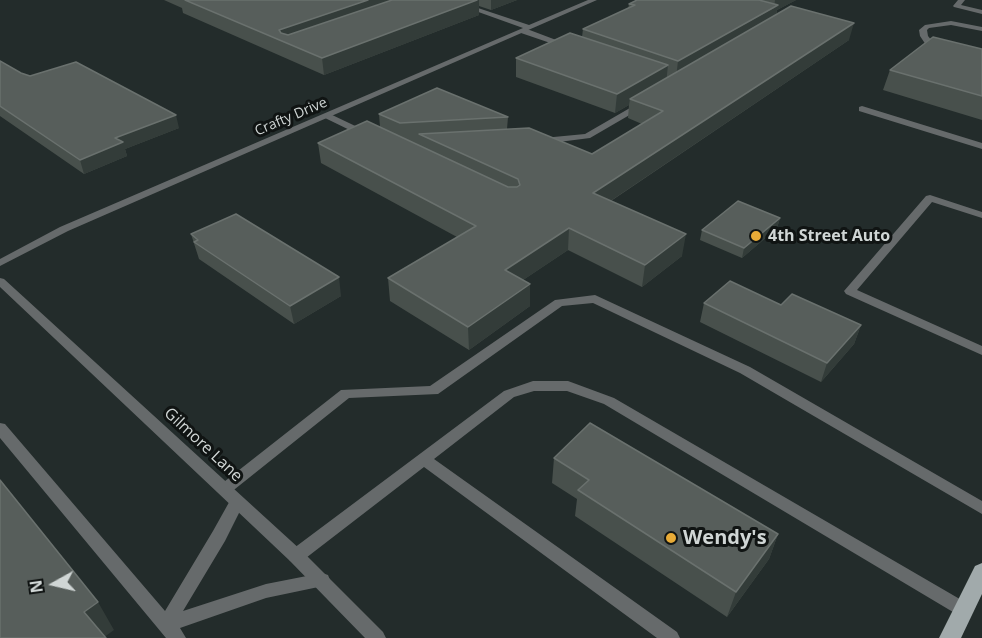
<!DOCTYPE html>
<style>
body{margin:0}
#map{position:relative;width:982px;height:638px;overflow:hidden;background:#232c2b;font-family:"Open Sans",sans-serif}
canvas{display:block}
.north{position:absolute;left:24px;top:554px;width:60px;height:60px;-webkit-text-stroke:4px #101413;paint-order:stroke;rotate:262deg;font-size:16px;font-weight:700;line-height:24px;text-align:center;color:#d0d6d5}
.north::after{content:'';display:block;margin:auto;width:21px;height:27px;background:#d0d6d5;clip-path:polygon(50% 0,100% 100%,50% 72%,0 100%)}
</style>
<div id="map">
<canvas width="982" height="638"></canvas>
<div class="north">N</div>
</div>
<script>
const ctx = document.querySelector('canvas').getContext('2d');
ctx.lineJoin = 'round';
const toPath = rows => new Path2D(rows.map(r => 'M' + r).join(''));
function paint(path, color) { ctx.fillStyle = color; ctx.fill(path, 'evenodd'); }
function stroke(path, color, width, dash) { ctx.strokeStyle = color; ctx.lineWidth = width; ctx.lineCap = dash ? 'butt' : 'round'; ctx.setLineDash(dash || []); ctx.stroke(path); }
function write(font, color, halo, rows, align = 'center') {
  ctx.font = font + ' "Open Sans",sans-serif'; ctx.lineWidth = 6; ctx.setLineDash([]); ctx.textBaseline = 'middle'; ctx.strokeStyle = halo; ctx.fillStyle = color; for (const [text, x, y, turn = 0] of rows) {
    ctx.save(); ctx.translate(x, y); ctx.rotate((+turn || 0) * Math.PI / 180); ctx.textAlign = isNaN(turn) ? turn : align; if (halo) ctx.strokeText(text, 0, 0); ctx.fillText(text, 0, 0); ctx.restore();
  }
}
paint(toPath([
 [958,0,965,0,961,5,982,10,982,14,954,7,953,6,958,0],
 [951,21,982,27,982,31,951,25,929,28,927,30,928,36,932,41,944,46,945,48,941,50,926,45,920,36,919,30,925,25,951,21],
 [521,29,527,29,572,46,565,48,521,33,521,29],
 [642,101,645,102,645,106,590,138,543,144,539,141,543,138,585,134,642,101],
 [862,106,982,143,982,149,859,111,859,107,862,106],
 [328,113,370,133,371,135,370,137,364,137,325,118,325,114,328,113],
 [930,195,982,212,982,218,932,202,857,290,982,346,982,355,846,294,844,291,926,196,930,195],
 [595,295,750,367,982,501,982,514,740,373,593,303,562,306,438,394,349,398,230,493,225,495,220,493,218,489,220,485,341,390,430,386,555,300,595,295],
 [533,381,568,381,614,398,970,605,972,610,970,615,964,618,958,615,604,404,567,391,534,391,514,397,434,459,677,632,680,638,657,638,424,467,302,561,296,563,290,561,288,556,290,551,504,391,533,381],
 [0,423,5,424,165,611,213,531,232,497,237,495,242,497,245,501,225,541,183,611,266,584,322,573,328,575,330,580,328,585,266,598,180,628,186,638,166,638,0,438,0,423]
]), '#666a6b');
paint(toPath([
 [445,0,454,0,529,25,588,0,597,0,68,231,0,266,0,259,60,227,523,28,445,0],
 [0,278,4,279,302,551,383,632,386,638,365,638,290,561,0,287,0,278]
]), '#666a6b');
paint(toPath([
 [982,563,982,594,961,638,939,638,975,566,982,563]
]), '#a1aaab');
paint(toPath([
 [164,0,517,0,491,10,479,6,479,15,324,75,183,13,182,8],
 [637,0,796,0,777,10,776,15,849,40,611,201,682,256,642,287,568,250,523,280,530,306,469,350,390,301,388,278,457,237,321,163,318,143,380,127,379,114,508,117,507,129,592,154,642,124,628,118,629,105,615,113,516,77,516,58,582,37,583,29,628,9,629,4],
 [982,49,982,120,883,90,890,70],
 [0,61,21,73,179,128,125,149,127,156,84,174,0,116],
 [780,218,777,228,742,258,700,240,702,230],
 [191,234,341,296,294,324,199,259],
 [704,303,781,305,861,325,854,344,821,382,700,322],
 [554,458,778,534,769,559,727,617,575,516,577,499,552,483]
]), '#48504c');
paint(toPath([
 [368,0,414,0,281,41,279,30],
 [477,0,479,0,479,15,324,75,322,58],
 [491,0,517,0,491,10],
 [775,0,796,0,777,10,774,21,676,78,678,61,774,8],
 [854,23,849,40,591,214,593,193],
 [668,65,666,84,630,99,629,105,615,113,617,94],
 [176,115,179,128,125,149,127,156,84,174,80,160,115,138],
 [780,218,777,228,742,258,744,248],
 [569,228,568,250,505,292,505,270],
 [686,234,682,256,642,287,645,265],
 [339,277,341,296,294,324,290,306],
 [530,284,530,306,469,350,468,327],
 [861,325,854,344,821,382,827,363],
 [778,534,769,559,727,617,736,592],
 [98,602,114,630,103,638,84,612]
]), '#333c39');
const building = toPath([
 [185,0,368,0,279,30,281,33,288,35,392,0,477,0,322,58,185,0],
 [637,0,759,0,778,5,678,61,583,29,635,5,629,4,637,0],
 [791,6,854,23,593,193,686,234,645,265,569,228,505,270,530,284,468,327,388,278,476,226,318,143,367,121,508,187,517,187,520,185,518,179,419,134,529,128,592,154,663,111,630,99,791,6],
 [570,33,668,65,617,94,516,58,570,33],
 [933,37,982,49,982,96,890,70,933,37],
 [0,61,21,73,30,76,76,62,176,115,115,138,123,142,80,160,0,106,0,61],
 [437,88,508,117,400,123,379,114,437,88],
 [738,201,780,218,744,248,702,230,738,201],
 [236,214,339,277,290,306,194,242,198,240,191,234,236,214],
 [730,281,781,305,792,294,861,325,827,363,704,303,730,281],
 [590,423,778,534,736,592,578,490,589,480,554,458,590,423],
 [0,480,98,602,84,612,106,638,0,638,0,480]
]);
paint(building, '#575e5b');
stroke(building, '#6a716e', 1.5);
for (const [x, y, r, color] of [
 [756,236,6,"#e8ab37"],
 [671,538,6,"#e8ab37"]
]) { const dot = new Path2D(); dot.arc(x, y, r, 0, 2 * Math.PI); ctx.fillStyle = color; ctx.fill(dot); stroke(dot, '#101413', 2); }
write('14px', '#d0d6d5', '#101413', [
 ["Crafty Drive",291,117,-23]
]);
write('bold 16px', '#d0d6d5', '#101413', [
 ["4th Street Auto",768,236]
], 'left');
write('16px', '#d0d6d5', '#101413', [
 ["Gilmore Lane",203,445,43]
]);
write('bold 20px', '#d0d6d5', '#101413', [
 ["Wendy's",683,538]
], 'left');
</script>
